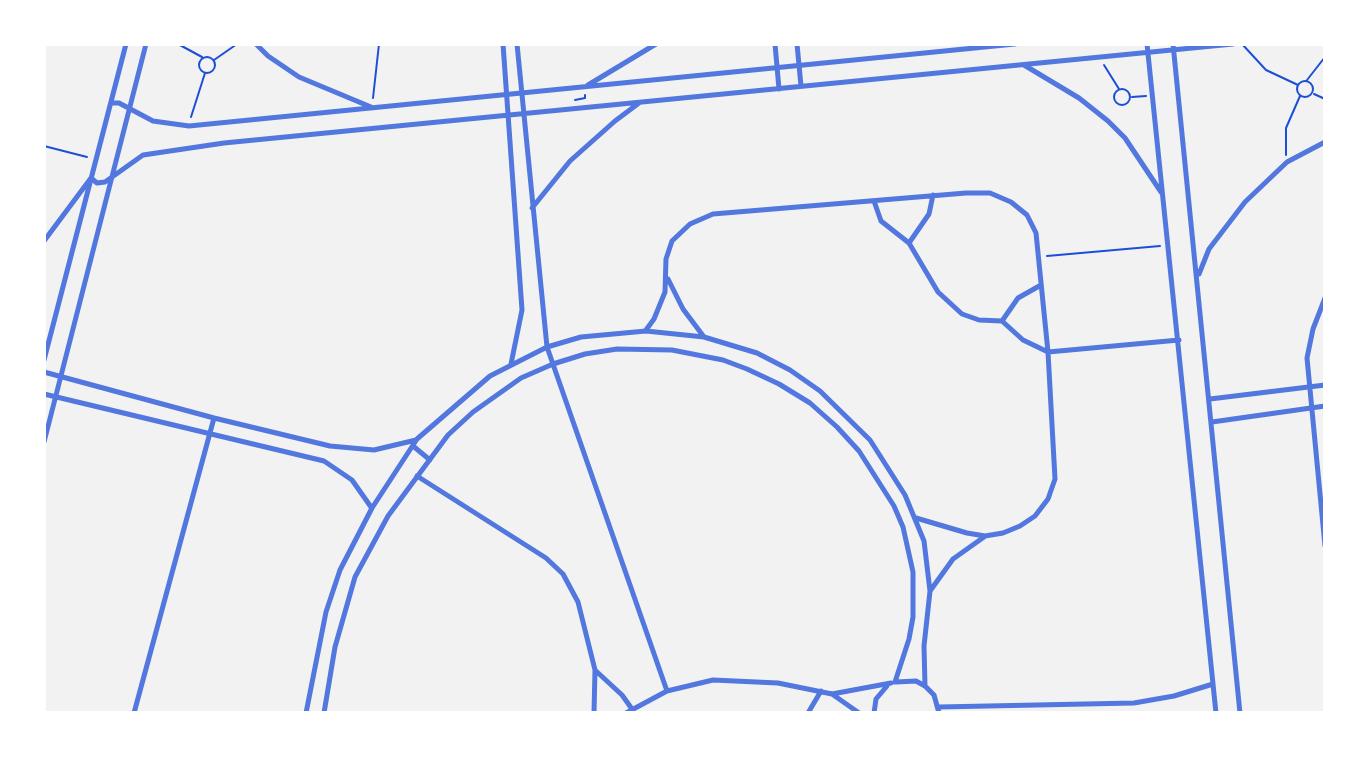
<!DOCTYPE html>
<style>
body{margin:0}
#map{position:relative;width:1369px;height:757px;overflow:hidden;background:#f2f2f2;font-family:Spectral,serif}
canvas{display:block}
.frame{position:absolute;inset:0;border:46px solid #fff;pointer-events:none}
</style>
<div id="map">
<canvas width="1369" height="757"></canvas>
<div class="frame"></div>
</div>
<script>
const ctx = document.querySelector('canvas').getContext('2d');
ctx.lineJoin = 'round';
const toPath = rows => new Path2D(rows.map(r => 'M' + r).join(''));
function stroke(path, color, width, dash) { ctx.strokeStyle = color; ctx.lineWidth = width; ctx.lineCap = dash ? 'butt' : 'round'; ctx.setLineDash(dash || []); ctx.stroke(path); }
stroke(toPath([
 [178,44,202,57],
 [1242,44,1266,70,1298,85],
 '199 65a8 8 0 1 1 16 0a8 8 0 1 1-16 0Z',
 [214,60,237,44],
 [1104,65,1119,89],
 [1307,80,1325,57],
 '1297 89a8 8 0 1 1 16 0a8 8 0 1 1-16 0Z',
 '1114 97a8 8 0 1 1 16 0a8 8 0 1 1-16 0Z',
 [1314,94,1325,99],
 [1132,97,1146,96],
 [373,98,379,44],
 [575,100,585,98,585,95],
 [191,117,205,73],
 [44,146,87,157],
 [1286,155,1286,128,1300,96],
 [1047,256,1160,246]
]), '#1d4ed8', 2);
stroke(toPath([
 [256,44,268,56,299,77,371,107],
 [503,44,522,310,511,364],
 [517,44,547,347,667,691],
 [775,44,779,89],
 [797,44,801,86],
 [1147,44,1216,713],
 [1173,44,1240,713],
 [1024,65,1079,98,1108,121,1125,138,1161,192],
 [588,85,656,44],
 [111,103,119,103,153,121,189,126,1015,44],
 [874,201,881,221,909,243,938,292,962,314,979,320,1002,321,1023,340,1048,352,1179,340],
 [532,208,570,161,615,121,639,103],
 [44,241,91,178,97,183,105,182,143,155,224,143,1233,44],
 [909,243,929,214,933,195],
 [1199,274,1209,249,1245,202,1287,162,1325,142],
 [668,279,683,309,704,337],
 [1325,298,1313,329,1307,358,1325,546],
 [1002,321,1018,298,1041,285],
 [646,330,654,319,665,292,666,259,672,241,690,224,713,214,966,193,990,193,1011,202,1027,215,1036,233,1048,352,1055,479,1048,499,1035,516,1020,526,1003,533,985,536,967,533,916,518],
 [44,360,126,44],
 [44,372,214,418,330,446,374,450,416,440],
 [44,394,324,461,352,480,371,507],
 [1210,399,1325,385],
 [1212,422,1325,406],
 [44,442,146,44],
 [413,446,430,460],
 [417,476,546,558,563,574,578,602,595,670,594,713],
 [930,591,953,559,984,537],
 [596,671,622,695,632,709],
 [896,682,916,681,925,686,934,695,939,713],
 [832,694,859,713],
 [939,707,1134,703,1174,696,1213,684],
 [134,713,214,418],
 [306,713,326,612,340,570,372,508,417,439,490,376,547,347,581,337,646,331,704,337,757,353,790,370,820,391,870,440,905,495,924,541,930,591,924,646,925,686],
 [324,713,335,647,355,577,388,516,448,435,473,412,521,378,553,364,585,354,617,349,672,350,723,360,747,369,779,384,810,403,837,427,859,451,894,506,903,527,913,572,913,617,909,639,895,682],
 [626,713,667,691,713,680,778,683,832,694,891,683],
 [808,713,821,691],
 [874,713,876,699,887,686]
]), '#5277de', 5);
</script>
